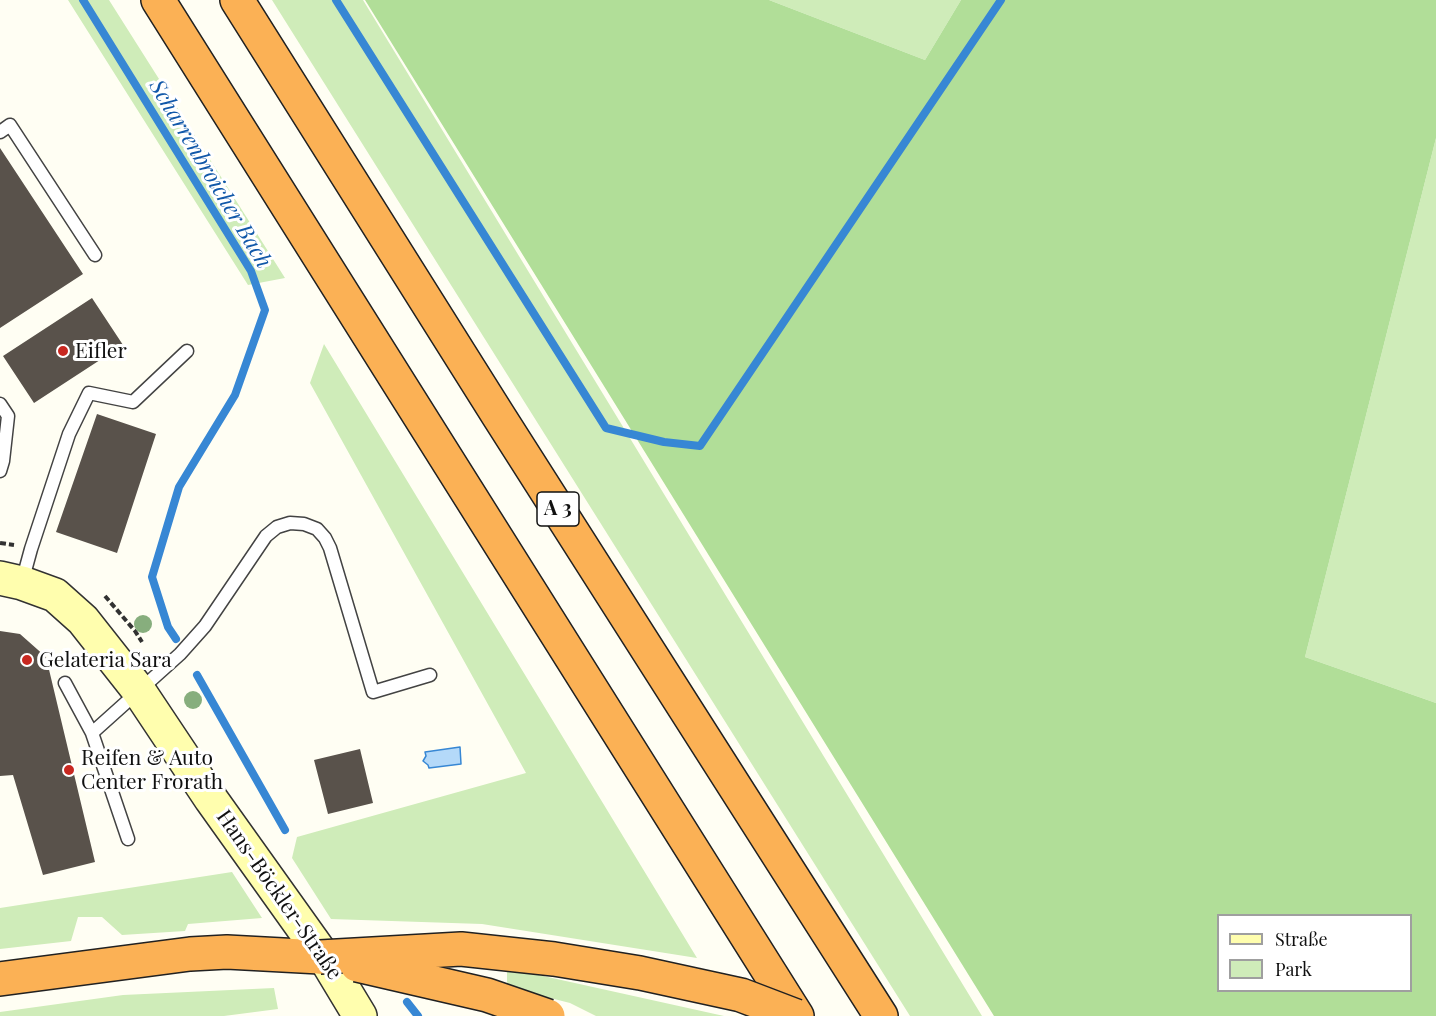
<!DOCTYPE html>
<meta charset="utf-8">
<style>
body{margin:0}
#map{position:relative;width:1436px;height:1016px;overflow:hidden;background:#fffef3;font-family:"Playfair Display",serif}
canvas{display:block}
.legend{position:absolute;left:1217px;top:914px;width:195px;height:78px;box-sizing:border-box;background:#fff;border:2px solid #9f9f9f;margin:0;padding:8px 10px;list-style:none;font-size:18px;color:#101010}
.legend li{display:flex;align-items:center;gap:12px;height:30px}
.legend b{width:30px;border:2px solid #9f9f9f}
</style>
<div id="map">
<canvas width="1436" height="1016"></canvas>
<ul class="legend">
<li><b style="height:8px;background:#fffeae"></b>Straße</li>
<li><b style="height:16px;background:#cfecb9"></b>Park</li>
</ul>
</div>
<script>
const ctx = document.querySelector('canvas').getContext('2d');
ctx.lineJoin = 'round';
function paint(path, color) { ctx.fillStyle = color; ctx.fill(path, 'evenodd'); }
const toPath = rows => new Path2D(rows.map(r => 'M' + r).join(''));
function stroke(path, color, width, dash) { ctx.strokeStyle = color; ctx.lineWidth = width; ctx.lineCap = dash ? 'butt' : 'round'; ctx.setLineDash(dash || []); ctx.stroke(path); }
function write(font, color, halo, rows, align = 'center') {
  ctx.font = font + ' "Playfair Display",serif'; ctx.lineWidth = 6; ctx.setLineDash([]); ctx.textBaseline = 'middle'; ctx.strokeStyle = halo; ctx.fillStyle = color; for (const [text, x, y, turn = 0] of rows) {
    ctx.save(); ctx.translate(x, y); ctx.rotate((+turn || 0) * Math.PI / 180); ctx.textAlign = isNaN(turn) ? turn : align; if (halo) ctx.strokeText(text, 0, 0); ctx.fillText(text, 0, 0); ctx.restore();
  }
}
paint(toPath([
 [68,0,109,0,285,278,248,285],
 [272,0,363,0,982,1016,910,1016],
 [769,0,961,0,925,60],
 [1436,138,1436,703,1305,657],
 [324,344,697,958,482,924,331,919,292,858,297,837,526,773,310,383],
 [232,872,262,918,188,924,185,931,122,935,102,917,78,917,71,941,0,949,0,908],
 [507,968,724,1016,596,1016,570,1003,507,987],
 [274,988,278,1009,224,1016,0,1016,0,1012,123,995]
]), '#cfecb9');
paint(toPath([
 [365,0,769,0,925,60,961,0,1436,0,1436,138,1305,657,1436,703,1436,1016,994,1016],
 [1218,916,1410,916,1410,990,1218,990]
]), '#b1de98');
const water = toPath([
 [460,747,461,764,429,768,428,765,423,761,426,756,425,752,460,747]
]);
paint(water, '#b4d9f9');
stroke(water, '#3787d4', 1.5);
stroke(toPath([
 [83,0,251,271,265,310,235,395,179,487,152,577,168,627,176,639],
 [336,0,606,428,664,442,700,446,1001,0],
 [197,675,285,830],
 [407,1002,418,1016]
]), '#3787d4', 8);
paint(toPath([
 [0,148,83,274,0,328],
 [92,298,123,345,34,403,3,356],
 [97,414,156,434,117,553,56,532],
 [0,631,20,634,46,657,95,862,43,875,13,775,0,776],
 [360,749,373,803,328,814,314,760]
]), '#59524b');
const lane = toPath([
 [0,132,10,125,95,255],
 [0,404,8,416,3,461,0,471],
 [22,582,31,549,69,434,89,393,133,402,187,351],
 [65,683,92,733,128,839],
 [92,733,180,654,205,626,266,536,277,527,290,523,304,524,317,529,325,538,330,548,373,692,430,675]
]);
const secondary = toPath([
 [0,578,22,583,55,595,83,620,139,691,211,799,328,963,360,1016]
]);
const highway = toPath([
 [158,0,797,1016],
 [237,0,498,415,881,1016],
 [0,979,190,954,227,952,320,957]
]);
stroke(lane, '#434343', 15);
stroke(secondary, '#323232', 36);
stroke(highway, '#212121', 36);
stroke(toPath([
 [0,543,14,545],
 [105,596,135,631,142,642]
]), '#323232', 4, [6, 3]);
stroke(lane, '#fff', 12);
stroke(secondary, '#fffeae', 33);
stroke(highway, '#fbb155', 33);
const highwayBridge = toPath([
 [320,957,461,949,554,959,640,973,741,995,796,1016],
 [357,965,487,995,548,1016]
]);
stroke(highwayBridge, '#212121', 36, []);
stroke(highwayBridge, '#fbb155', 33);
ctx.fillStyle = '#87ae7d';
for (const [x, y] of [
 [143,624],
 [193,700]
]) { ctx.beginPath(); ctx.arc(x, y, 9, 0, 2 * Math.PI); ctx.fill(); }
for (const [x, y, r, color] of [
 [63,351,6,"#c82820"],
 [27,660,6,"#c82820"],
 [69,770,6,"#c82820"]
]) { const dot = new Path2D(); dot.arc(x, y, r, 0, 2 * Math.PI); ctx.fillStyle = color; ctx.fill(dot); stroke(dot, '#fff', 2); }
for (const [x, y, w] of [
 [558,509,42]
]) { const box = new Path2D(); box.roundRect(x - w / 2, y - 17, w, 34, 4.5); ctx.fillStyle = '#fff'; ctx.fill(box); stroke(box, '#101010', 1.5); }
write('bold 20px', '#101010', null, [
 ["A 3",558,509]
]);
write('21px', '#101010', '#fff', [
 ["Eifler",75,351],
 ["Gelateria Sara",39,660],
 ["Reifen & Auto",81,758],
 ["Center Frorath",81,782]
], 'left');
write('21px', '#101010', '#fff', [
 ["Hans-Böckler-Straße",279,895,55]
]);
write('italic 22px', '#1158a9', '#fff', [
 ["Scharrenbroicher Bach",210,174,59]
]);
</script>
